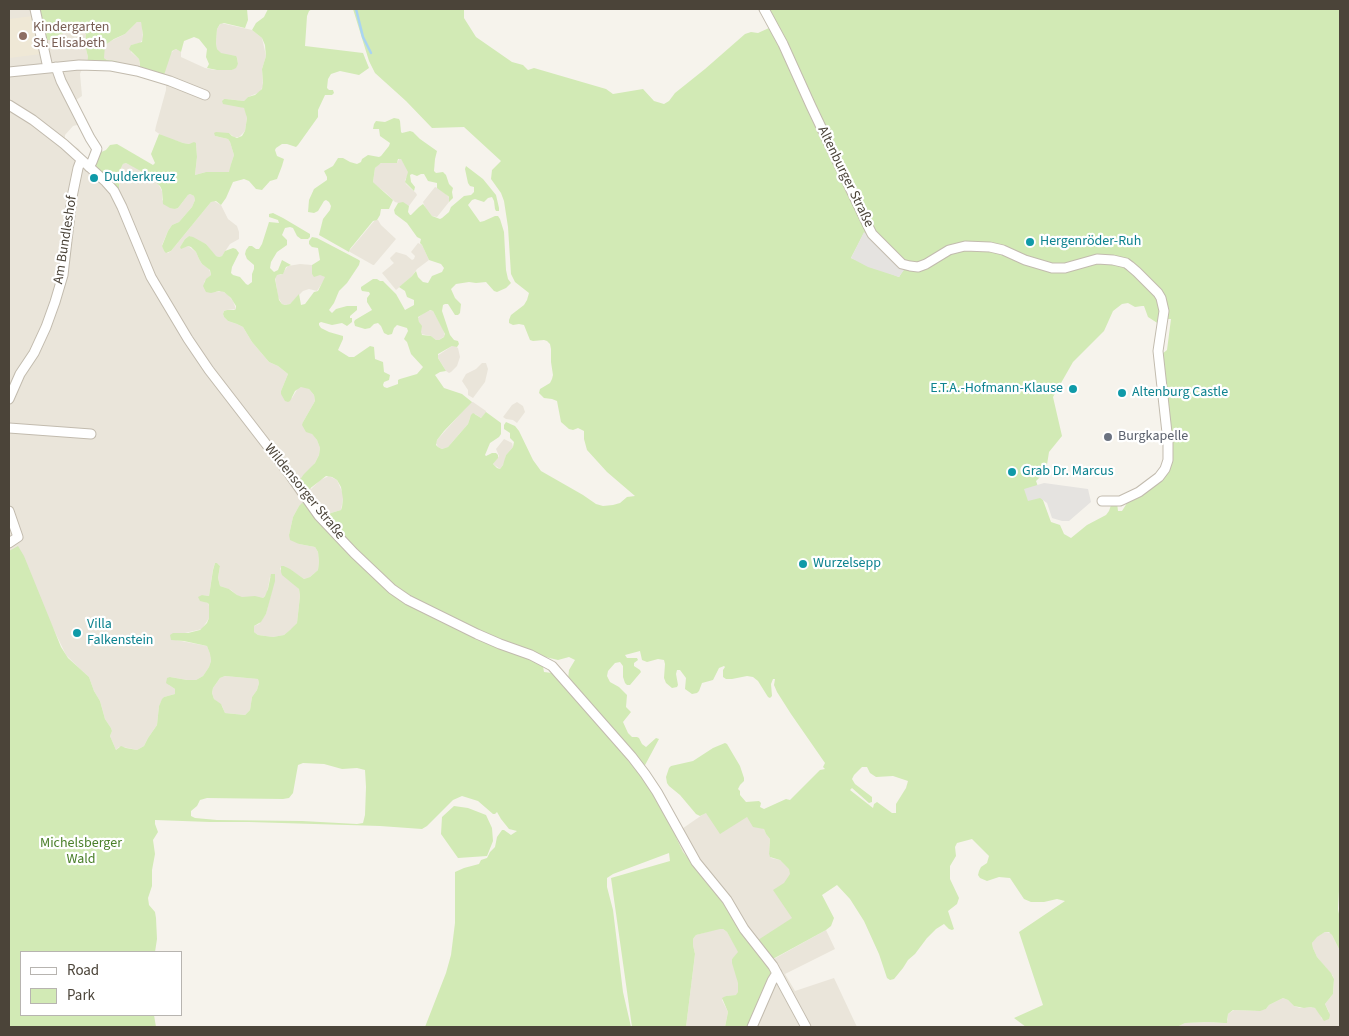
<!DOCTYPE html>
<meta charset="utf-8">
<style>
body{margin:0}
#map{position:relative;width:1349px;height:1036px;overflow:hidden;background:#f6f3ec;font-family:"Source Sans 3",sans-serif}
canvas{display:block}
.frame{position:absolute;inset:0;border:10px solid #4b4439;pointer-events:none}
.legend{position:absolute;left:20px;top:951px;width:162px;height:65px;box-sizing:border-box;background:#fff;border:1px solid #b7b4b0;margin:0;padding:6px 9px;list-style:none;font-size:15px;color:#4b4439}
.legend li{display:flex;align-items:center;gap:10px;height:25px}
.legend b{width:25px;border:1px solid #b7b4b0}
</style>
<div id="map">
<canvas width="1349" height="1036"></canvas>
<div class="frame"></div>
<ul class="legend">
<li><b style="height:6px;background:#fff"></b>Road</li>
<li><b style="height:14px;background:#d2eab5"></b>Park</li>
</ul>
</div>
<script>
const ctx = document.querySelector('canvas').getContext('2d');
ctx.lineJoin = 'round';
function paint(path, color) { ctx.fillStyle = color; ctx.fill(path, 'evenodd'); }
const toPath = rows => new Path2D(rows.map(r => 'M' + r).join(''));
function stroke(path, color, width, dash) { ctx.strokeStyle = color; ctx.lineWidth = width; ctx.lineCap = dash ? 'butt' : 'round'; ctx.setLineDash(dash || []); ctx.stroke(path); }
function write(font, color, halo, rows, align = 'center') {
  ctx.font = font + ' "Source Sans 3",sans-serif'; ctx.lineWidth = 4.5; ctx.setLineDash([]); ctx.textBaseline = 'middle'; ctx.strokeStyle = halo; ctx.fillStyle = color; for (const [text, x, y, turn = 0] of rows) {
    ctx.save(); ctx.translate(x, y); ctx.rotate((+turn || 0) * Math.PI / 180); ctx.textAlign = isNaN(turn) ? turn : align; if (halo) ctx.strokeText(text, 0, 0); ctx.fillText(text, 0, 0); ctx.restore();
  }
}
paint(toPath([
 [9,9,36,9,54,39,60,34,64,33,81,31,84,32,86,34,85,45,88,57,88,62,86,68,81,71,80,74,82,96,76,100,76,105,81,126,77,125,73,126,65,135,65,138,68,142,79,149,81,153,81,157,119,188,119,172,123,164,126,163,137,168,148,175,157,182,162,191,162,200,175,209,178,208,188,195,190,194,194,196,195,200,192,207,179,222,172,225,168,231,162,245,164,251,168,253,171,251,211,202,214,201,221,205,228,219,237,226,239,232,239,239,230,244,222,256,219,257,215,256,206,244,189,236,185,239,180,247,188,246,196,252,199,259,202,264,209,269,211,275,204,282,216,292,222,291,227,294,233,301,236,309,227,310,224,311,223,314,224,317,228,321,237,324,243,327,252,342,269,362,278,366,288,374,281,391,292,398,298,388,304,386,309,389,314,395,315,401,303,422,317,440,320,448,319,455,315,463,312,467,311,489,320,480,329,476,337,480,343,494,343,499,341,510,331,513,325,516,299,506,293,517,289,535,299,544,315,547,318,552,319,562,318,570,310,577,304,579,284,566,281,567,280,569,299,589,300,596,297,623,293,628,284,635,273,637,258,635,254,632,254,626,259,624,266,614,275,577,270,577,267,593,263,598,239,597,231,590,220,586,218,578,220,566,217,563,215,563,213,569,209,596,202,595,203,601,208,603,209,606,209,618,202,629,185,633,176,640,207,646,210,654,211,661,209,667,203,676,196,680,187,680,170,677,169,685,175,689,175,694,164,697,162,700,159,706,157,725,148,738,144,746,137,750,123,747,119,747,116,750,110,736,112,731,111,728,105,719,100,701,94,691,89,677,79,668,66,655,53,628,9,551],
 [137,22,141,22,142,25,143,39,140,43,131,45,131,52,139,59,140,64,140,71,120,67,116,61,107,60,104,58,104,47,107,43,125,34],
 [221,23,252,30,262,38,266,56,262,69,263,86,260,92,248,97,244,101,226,99,222,100,244,108,246,112,247,118,245,131,239,137,234,137,229,133,215,136,228,139,230,142,234,155,231,164,230,172,206,172,195,175,197,157,196,143,189,144,183,143,164,137,155,131,156,126,166,90,166,85,163,82,162,80,170,54,174,50,176,49,181,52,181,57,205,68,214,70,232,70,238,64,237,58,235,56,221,54,217,49,216,43,217,29],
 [399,159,401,159,408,170,408,175,405,180,406,184,416,193,417,195,409,206,395,202,386,193,374,184,373,182,375,168,379,164,384,162,397,163],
 [435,187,440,189,446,194,450,199,449,202,437,217,432,216,425,207,423,202],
 [375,220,378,220,381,225,396,239,374,265,373,265,350,252,349,251],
 [418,243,422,245,429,260,417,269,412,276,396,290,382,273,394,263,391,260,390,258,396,252,406,255,412,260,414,259,415,256,411,252],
 [300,264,312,265,312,274,321,275,326,277,317,291,309,289,303,291,290,304,285,305,282,304,278,297,275,276,277,275,281,275,288,266],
 [428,310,433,311,443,329,445,336,439,340,436,340,431,336,421,334,418,318,420,316],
 [452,346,455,346,458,348,460,357,457,366,451,372,449,373,446,371,437,356],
 [482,363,486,363,488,369,485,382,473,398,468,395,468,390,462,381,466,374,476,369],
 [471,402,473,402,486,411,486,413,481,418,475,414,470,418,468,424,448,447,442,449,438,447,436,443,437,440],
 [517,402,523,406,525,412,517,423,513,420,506,419,503,417,512,405],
 [504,439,512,443,513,447,506,455,505,462,500,469,493,464,499,456,496,449],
 [225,676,258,679,259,683,257,690,252,697,250,710,245,715,225,713,222,706,214,699,212,693,213,688,220,678],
 [705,813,747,817,764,829,766,834,770,839,769,854,771,858,780,860,790,869,793,918,758,941,772,960,826,930,835,949,785,974,795,991,834,978,857,1027,750,1027,771,972,696,867,683,852,676,837,676,833],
 [717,929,723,929,727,932,738,951,738,954,732,959,739,985,738,992,737,995,726,996,722,1000,728,1012,725,1027,686,1027,695,954,693,945,693,939,696,935],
 [1325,932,1331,933,1340,951,1340,1027,1177,1027,1185,1023,1208,1022,1224,1023,1228,1020,1228,1014,1234,1010,1256,1011,1266,1009,1269,1005,1283,998,1288,1000,1294,1006,1300,1008,1310,1007,1315,1008,1319,1012,1322,1019,1329,1012,1325,1004,1333,994,1334,982,1333,976,1317,957,1313,948,1312,943,1316,937]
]), '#eae5da');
paint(toPath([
 [33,16,41,54,9,58,9,19]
]), '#efe8d6');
paint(toPath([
 [36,9,247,9,248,20,245,28,224,23,220,24,217,29,216,43,217,49,221,53,236,56,237,58,238,64,236,68,232,70,217,70,207,68,209,64,206,57,207,49,199,39,194,37,184,41,181,52,176,49,172,51,163,78,140,71,140,64,139,59,129,49,131,45,142,42,143,35,141,22,137,22,125,34,114,39,105,45,104,58,107,60,116,61,120,64,87,64,88,57,85,45,86,34,84,32,64,33,60,34,52,40,47,40,45,38],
 [268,9,312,9,309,11,307,16,305,46,363,53,369,68,359,75,340,71,331,74,328,79,327,88,329,90,333,90,334,93,332,95,325,95,318,110,318,117,298,145,296,147,287,144,282,144,276,148,275,150,277,156,284,159,282,166,277,179,270,181,262,190,256,189,249,181,244,179,233,182,226,198,221,205,216,201,211,202,171,251,166,253,164,251,162,246,168,231,172,225,179,222,192,207,195,200,194,196,190,194,188,195,178,208,175,209,170,208,163,204,162,190,160,186,148,175,126,163,123,164,119,172,119,188,117,189,95,170,95,161,99,153,106,150,110,145,117,144,153,165,155,163,151,154,159,134,183,143,189,144,194,142,196,143,197,157,195,175,206,172,229,172,231,164,234,155,230,142,228,139,215,136,214,133,216,132,229,133,232,136,237,138,242,136,245,131,247,118,244,108,223,104,222,101,224,99,226,99,244,101,248,97,255,95,262,89,263,83,262,69,266,56,265,45,262,38,252,30,256,23,264,17],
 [353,9,464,9,464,18,476,37,512,62,523,65,528,70,534,68,606,89,613,94,643,89,654,101,664,104,669,101,675,93,705,69,745,34,751,32,758,33,769,28,770,25,760,9,1340,9,1340,887,1339,891,1338,909,1339,914,1340,915,1340,951,1332,935,1329,932,1325,932,1317,937,1312,943,1313,948,1317,957,1331,973,1334,979,1333,994,1325,1004,1330,1015,1329,1019,1324,1021,1315,1008,1310,1007,1304,1008,1294,1006,1288,1000,1283,998,1269,1005,1266,1009,1260,1011,1233,1010,1228,1014,1227,1023,1224,1023,1208,1022,1185,1023,1177,1027,1026,1027,1014,1018,1043,1005,1019,932,1065,901,1057,899,1044,902,1031,902,1024,899,1010,878,999,877,987,881,980,878,978,875,979,871,981,867,987,863,989,856,972,839,957,843,955,847,956,856,950,866,950,879,959,898,957,904,948,911,954,929,952,930,949,929,944,924,936,929,927,938,915,954,908,960,903,968,894,979,890,980,887,978,879,954,864,921,850,899,837,885,822,895,834,918,831,926,826,930,771,960,758,940,792,918,773,890,784,883,790,874,789,869,780,860,770,857,769,854,770,839,766,834,764,829,753,827,747,817,720,834,706,813,700,816,696,814,680,795,669,786,667,783,666,777,669,768,671,766,693,761,713,748,725,743,727,744,740,766,744,778,744,781,740,785,738,789,740,791,740,795,746,802,759,801,761,803,760,807,764,809,786,799,790,800,820,770,825,769,823,767,825,763,791,714,777,692,774,685,775,679,773,679,771,684,772,696,770,698,768,697,758,681,753,677,747,676,732,679,726,679,723,677,723,670,725,667,724,666,719,668,713,680,702,683,699,691,697,693,692,694,685,689,686,678,680,670,677,670,676,674,678,685,677,687,672,688,666,683,664,678,665,664,664,660,658,659,647,662,642,660,640,651,625,655,627,658,637,658,638,660,634,663,634,666,640,670,641,672,630,685,627,685,625,683,623,677,623,666,620,662,615,663,608,671,607,676,610,682,619,687,627,695,626,707,631,712,623,722,628,733,632,737,637,737,639,738,642,744,646,747,656,738,659,739,644,767,674,831,676,833,676,837,683,852,722,898,771,968,771,972,750,1027,725,1027,728,1012,722,998,726,996,736,995,738,992,738,983,732,963,732,959,738,952,727,932,723,929,720,929,696,935,693,939,693,945,695,954,686,1027,632,1027,611,878,670,861,669,853,613,874,607,878,607,887,613,910,623,992,631,1027,425,1027,446,973,451,955,455,923,455,872,464,868,479,864,481,860,487,858,490,852,495,847,497,837,502,830,504,830,511,835,517,831,509,829,501,819,497,812,495,814,493,814,478,801,462,796,453,800,427,826,422,829,380,826,249,822,210,822,155,820,155,824,158,832,153,840,155,854,152,870,152,886,148,898,149,905,155,912,156,918,157,939,155,952,21,952,21,1015,154,1015,156,1027,9,1027,9,551,18,546,24,556,61,647,68,658,89,677,94,691,100,701,105,719,111,728,112,731,110,736,116,750,121,746,126,748,137,750,144,746,148,738,157,725,159,706,162,699,164,697,175,694,175,689,166,683,167,678,170,677,187,680,196,680,203,676,209,667,211,661,210,654,207,646,184,641,171,640,170,635,173,633,188,633,200,630,207,623,209,618,209,605,208,603,200,601,198,597,202,595,209,596,213,570,215,563,217,563,220,566,218,578,220,586,229,589,237,595,242,597,255,596,263,598,265,596,268,589,271,574,275,574,275,581,266,614,261,622,254,626,254,632,258,635,273,637,284,635,290,630,297,623,300,596,299,589,282,575,281,572,281,566,284,566,290,569,304,579,310,577,318,570,319,562,318,552,315,547,299,544,290,540,289,535,293,517,299,506,302,503,306,504,325,517,331,513,341,510,342,507,343,499,341,487,337,480,332,477,326,476,308,490,306,491,299,481,304,474,315,463,319,455,320,448,317,440,312,434,306,432,302,425,303,422,315,401,314,395,309,389,301,387,295,391,290,401,288,402,285,401,281,394,281,391,288,374,278,366,269,362,252,342,243,327,237,324,228,321,224,317,223,314,224,311,227,310,234,310,236,309,236,306,231,298,224,292,219,291,211,293,206,292,203,286,206,279,211,275,210,270,202,264,199,259,196,252,191,247,188,246,181,249,180,247,185,239,189,236,193,237,206,244,216,256,219,257,222,256,225,251,233,248,236,249,239,253,232,267,231,273,233,275,240,277,246,284,248,285,252,282,252,274,254,269,254,265,247,259,245,254,246,250,249,246,252,246,256,249,259,249,262,244,269,222,279,223,278,220,269,217,269,214,273,213,283,218,310,234,310,237,308,239,301,239,297,236,293,228,290,227,285,228,282,235,287,240,287,245,277,252,271,262,270,268,274,272,278,270,282,260,291,265,286,267,283,274,277,275,275,279,279,300,282,304,285,305,290,304,299,294,301,305,305,304,314,292,318,291,325,277,320,275,314,277,312,274,312,265,320,260,318,248,312,247,309,244,309,241,312,237,317,238,359,260,360,261,359,265,347,283,339,291,334,303,329,310,332,313,336,309,347,306,357,306,357,310,350,316,350,318,352,318,352,322,347,326,342,323,332,325,321,322,319,323,319,325,321,328,329,332,343,336,343,339,338,350,349,357,354,357,370,346,374,347,375,359,383,362,384,372,390,375,389,380,384,382,383,385,384,387,387,388,398,384,398,380,400,379,417,374,423,367,411,354,407,342,404,339,408,331,407,328,397,325,394,328,392,334,388,335,384,333,381,326,378,323,374,324,370,328,365,329,355,326,354,322,355,320,372,310,367,302,367,298,370,294,369,292,362,291,361,289,361,287,373,279,377,279,380,281,383,281,396,294,405,310,414,305,414,300,407,297,405,291,399,287,412,276,416,271,418,277,423,282,428,283,432,276,442,272,444,268,441,264,429,260,422,245,420,243,421,239,417,237,407,223,395,214,394,210,398,203,403,202,409,206,408,212,410,215,411,215,419,207,423,204,432,216,440,219,442,218,449,212,451,207,464,196,471,195,474,192,474,187,470,186,468,183,465,169,466,166,483,179,496,195,499,208,499,211,496,211,495,209,494,201,492,197,488,198,484,202,475,199,472,200,468,205,480,222,484,221,495,216,498,216,500,219,504,232,506,270,508,279,511,283,506,288,497,292,494,291,486,282,476,283,469,282,456,284,451,289,455,298,461,304,460,313,458,315,455,315,448,304,445,304,443,305,442,311,450,335,454,340,458,341,459,344,457,347,452,346,438,354,438,358,446,371,440,372,435,375,444,388,462,394,472,402,444,431,437,440,436,445,438,447,442,449,448,447,468,424,471,415,473,413,481,418,486,412,501,423,501,434,499,437,490,443,485,455,486,456,492,453,496,453,498,455,498,458,493,464,497,468,500,469,503,465,506,455,513,447,514,442,510,438,510,433,504,429,504,425,506,422,515,426,519,431,533,460,541,471,583,495,596,504,603,506,613,505,620,503,627,497,635,496,607,472,587,450,584,439,584,431,578,428,573,430,569,429,561,422,557,401,552,399,544,398,539,393,540,389,550,383,552,379,553,375,551,362,551,349,550,344,547,341,544,340,533,341,530,340,524,325,519,324,513,325,509,323,509,320,511,315,524,305,527,300,529,293,515,282,511,274,508,227,504,201,501,193,491,179,492,170,501,161,464,127,432,128,406,101,375,73,369,61],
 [864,233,903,270,899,277,851,258],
 [1128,303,1135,307,1142,306,1144,306,1148,317,1162,326,1165,325,1168,319,1171,319,1167,350,1162,354,1165,471,1127,503,1122,511,1118,511,1117,503,1111,505,1109,511,1106,515,1087,525,1071,538,1064,534,1060,525,1051,522,1036,481,1046,471,1049,452,1062,436,1053,397,1073,362,1104,331,1113,311,1122,304],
 [430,310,433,311,445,334,444,337,439,340,436,340,431,336,422,335,421,332,422,326,419,322,418,317],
 [541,656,558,660,569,657,575,660,569,670,568,679,560,679,552,673,544,672],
 [225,676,258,679,259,683,257,690,252,697,250,710,245,715,225,713,221,704,214,699,212,693,213,688,220,678],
 [303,763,324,764,342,769,357,768,365,770,366,787,365,815,363,823,357,824,302,821,217,820,195,818,191,816,191,811,197,806,200,800,207,798,283,799,289,798,293,793,298,765],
 [862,767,867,767,870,773,876,777,893,776,908,781,906,788,896,804,896,813,892,813,877,802,874,804,873,808,850,790,852,788,869,803,872,802,872,797,855,784,852,779,854,775],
 [394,118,399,119,400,121,401,132,402,133,410,131,413,132,420,139,437,151,435,159,434,171,436,173,443,172,446,175,449,184,453,188,452,192,453,198,449,202,449,197,448,196,437,188,437,183,428,181,424,174,421,174,417,176,412,174,410,175,411,182,415,187,414,191,405,182,408,172,401,159,398,159,397,163,381,163,375,168,373,182,375,184,393,200,389,209,381,209,380,215,377,220,373,221,350,249,349,252,319,235,323,219,330,210,331,206,329,202,326,200,324,201,318,211,314,213,308,212,309,200,314,189,327,180,327,177,324,171,333,166,338,158,343,158,350,162,357,164,361,162,362,159,368,155,379,157,381,156,389,146,390,143,380,136,379,129,373,129,374,124,376,121,385,122],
 [454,806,468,808,486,815,492,828,493,841,487,856,458,858,441,834,442,817]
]), '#d2eab5');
paint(toPath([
 [864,232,904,270,899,277,868,267,851,258],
 [1044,483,1088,489,1091,502,1069,521,1062,521,1052,518,1047,503,1040,498,1028,501,1024,489]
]), '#e5e3e0');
stroke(toPath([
 [356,9,363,37,371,53]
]), '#a9d4f2', 2.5);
const minor = toPath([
 [35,9,48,68],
 [764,9,783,44,811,106,869,228,872,234,902,264,910,266,918,267,926,264,949,250,965,246,990,247,1003,250,1025,260,1052,268,1065,268,1097,259,1113,260,1126,263,1130,266,1137,272,1158,293,1161,298,1164,311,1158,351,1168,442,1168,460,1165,469,1159,477,1139,492,1120,501,1102,501],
 [56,67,61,81,90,138,97,149,92,162,89,167],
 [9,72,79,65,111,66,137,71,170,81,205,95],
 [9,105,33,120,64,144,106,182,114,191,122,207,151,277,188,339,209,370,290,475,319,516,354,553,392,589,408,600,477,634,500,644,531,655,552,666,632,757,645,774,657,792,696,862,727,900,744,929,773,966,806,1027],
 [9,399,20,374,34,353,46,327,55,302,63,275,72,197,78,168,81,160],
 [9,428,91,434],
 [9,511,18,537,9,543],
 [752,1027,772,981,777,973]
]);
stroke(minor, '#c2bbae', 11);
stroke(minor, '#fff', 9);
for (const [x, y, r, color] of [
 [23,36,5,"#8d6e63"],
 [94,178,5,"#0f9aa8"],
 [1030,242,5,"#0f9aa8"],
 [1073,389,5,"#0f9aa8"],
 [1122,393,5,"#0f9aa8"],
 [1108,437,5,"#6b7280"],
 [1012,472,5,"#0f9aa8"],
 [803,564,5,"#0f9aa8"],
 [77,633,5,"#0f9aa8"]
]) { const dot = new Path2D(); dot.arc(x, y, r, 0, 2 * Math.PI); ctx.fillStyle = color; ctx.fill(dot); stroke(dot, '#fff', 2); }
write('14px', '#785e54', '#fff', [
 ["Kindergarten",33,28],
 ["St. Elisabeth",33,44]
], 'left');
write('14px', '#4b4439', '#fff', [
 ["Altenburger Straße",845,177,64],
 ["Am Bundleshof",66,240,-81],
 ["Wildensorger Straße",304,492,51]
]);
write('14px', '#0d838f', '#fff', [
 ["Dulderkreuz",104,178],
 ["Hergenröder-Ruh",1040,242],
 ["E.T.A.-Hofmann-Klause",1063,389,"right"],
 ["Altenburg Castle",1132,393],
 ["Grab Dr. Marcus",1022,472],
 ["Wurzelsepp",813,564],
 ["Villa",87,625],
 ["Falkenstein",87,641]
], 'left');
write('14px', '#5b616d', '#fff', [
 ["Burgkapelle",1118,437]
], 'left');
write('14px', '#4a7f2a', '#fff', [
 ["Michelsberger",81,844],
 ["Wald",81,860]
]);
</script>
